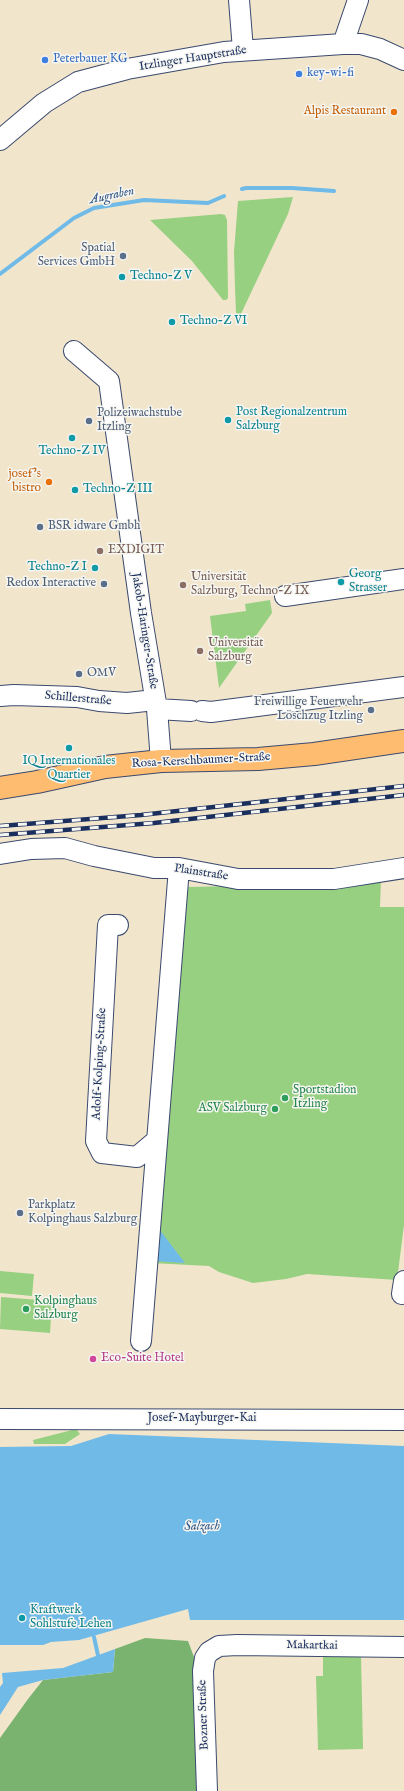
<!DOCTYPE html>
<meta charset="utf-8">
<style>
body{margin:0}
canvas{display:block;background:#f1e5cc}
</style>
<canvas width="404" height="1791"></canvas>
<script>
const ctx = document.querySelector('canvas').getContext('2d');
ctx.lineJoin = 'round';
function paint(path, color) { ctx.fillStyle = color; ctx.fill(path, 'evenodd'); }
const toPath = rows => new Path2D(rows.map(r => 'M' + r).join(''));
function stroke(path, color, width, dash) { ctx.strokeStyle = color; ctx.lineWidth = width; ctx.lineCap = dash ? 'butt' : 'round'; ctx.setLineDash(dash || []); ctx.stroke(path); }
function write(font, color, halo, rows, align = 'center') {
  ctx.font = font + ' "IM FELL English",serif'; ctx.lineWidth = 3; ctx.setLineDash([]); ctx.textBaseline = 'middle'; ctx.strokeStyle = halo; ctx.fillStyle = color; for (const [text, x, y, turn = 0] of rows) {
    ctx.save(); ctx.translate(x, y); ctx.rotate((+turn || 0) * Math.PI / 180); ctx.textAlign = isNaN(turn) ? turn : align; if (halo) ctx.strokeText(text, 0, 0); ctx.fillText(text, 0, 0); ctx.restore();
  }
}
paint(toPath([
 [293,197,288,214,240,316,236,313,235,288,234,252,238,201],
 [221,214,225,215,227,220,228,298,226,300,223,300,192,261,150,220],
 [270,600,272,613,219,688,210,616,246,611,245,604],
 [381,880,380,907,404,907,404,1225,397,1280,307,1274,286,1279,253,1283,219,1272,209,1266,151,1263,186,887,287,885],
 [0,1271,34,1274,32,1296,0,1293],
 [1,1297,52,1301,50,1333,0,1329],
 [76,1429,80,1434,65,1444,34,1444,33,1440],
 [323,1655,361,1655,363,1749,318,1750,316,1676,323,1676]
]), '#98d082');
paint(toPath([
 [145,1638,188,1641,194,1657,202,1791,0,1791,0,1738,28,1699,43,1680,113,1672,115,1649]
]), '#7ab270');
paint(toPath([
 [156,1225,185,1263,153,1261],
 [109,1434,404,1446,404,1620,190,1620,188,1609,79,1640,51,1642,43,1645,0,1645,0,1447,71,1446],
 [115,1649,113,1672,43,1680,18,1687,0,1715,0,1687,3,1683,2,1673,63,1668]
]), '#70bae8');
stroke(toPath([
 [242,189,246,188,292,188,334,191],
 [0,274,74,218,94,208,144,200,208,203,224,196],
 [94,1637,99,1660]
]), '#70bae8', 4);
const minor = toPath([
 [239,0,243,50],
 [343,44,358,0],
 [0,140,44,103,78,82,127,69,224,52,343,44,361,44,380,49,404,60],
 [74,351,109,381,141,613,157,709,161,761],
 [285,596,404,579],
 [0,696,14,695,77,697,99,701,127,703,155,700],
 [157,709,191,711],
 [202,711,211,712,404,687],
 [0,854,31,849,65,848,94,856,154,868,179,868,238,879,334,879,404,868],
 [118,925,108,925,96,1141,102,1153,137,1157,156,1141],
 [402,1294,404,1281],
 [141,1341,179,868],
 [0,1419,404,1420],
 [207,1791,203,1671,205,1658,209,1652,219,1646,237,1645,404,1647]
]);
const major = toPath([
 [0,788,37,782,105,767,161,761,258,759,314,754,404,741]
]);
stroke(minor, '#3b4a6e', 22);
stroke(major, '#3b4a6e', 24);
stroke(minor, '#fff', 20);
stroke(major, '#febc70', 22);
const rail = toPath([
 [0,826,141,815,404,786],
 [0,835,154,823,404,795]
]);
stroke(rail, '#1b2f5e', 4.5);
stroke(rail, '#f6f6f2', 3, [9]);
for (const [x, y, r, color] of [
 [45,60,4,"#3f7fe0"],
 [299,74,4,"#3f7fe0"],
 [394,112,4,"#e8710a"],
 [123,256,4,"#5c6f8a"],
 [122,277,4,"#0f9aa8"],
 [172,322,4,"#0f9aa8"],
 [228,420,4,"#0f9aa8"],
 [89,421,4,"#5c6f8a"],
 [72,438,4,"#0f9aa8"],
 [49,482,4,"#e8710a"],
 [75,490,4,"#0f9aa8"],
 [40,527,4,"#5c6f8a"],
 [100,551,4,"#8d6e63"],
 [95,568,4,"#0f9aa8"],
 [341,582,4,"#0f9aa8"],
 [104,584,4,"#5c6f8a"],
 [183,585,4,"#8d6e63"],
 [200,651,4,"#8d6e63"],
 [79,674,4,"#5c6f8a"],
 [371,710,4,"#5c6f8a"],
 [69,748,4,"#0f9aa8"],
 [285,1098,4,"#2e9e5b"],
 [275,1109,4,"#2e9e5b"],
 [20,1213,4,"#5c6f8a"],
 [26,1309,4,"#2e9e5b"],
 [93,1359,4,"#d1479c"],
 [22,1618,4,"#0f9aa8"]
]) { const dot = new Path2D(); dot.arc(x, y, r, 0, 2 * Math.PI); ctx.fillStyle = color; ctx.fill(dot); stroke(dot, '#f6f6f2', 1.5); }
write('12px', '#1b2f5e', '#f6f6f2', [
 ["Itzlinger Hauptstraße",193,59,-9],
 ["Jakob-Haringer-Straße",144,631,81],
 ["Schillerstraße",78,699,5],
 ["Rosa-Kerschbaumer-Straße",201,761,-3],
 ["Plainstraße",201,873,9],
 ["Adolf-Kolping-Straße",100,1064,-87],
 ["Josef-Mayburger-Kai",202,1419],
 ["Makartkai",312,1646,1],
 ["Bozner Straße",204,1715,-92]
]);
write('12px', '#366cbe', '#f6f6f2', [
 ["Peterbauer KG",53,60],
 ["key-wi-fi",307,74]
], 'left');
write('12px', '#c56008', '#f6f6f2', [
 ["Alpis Restaurant",386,112],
 ["josef's",41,475],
 ["bistro",41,489]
], 'right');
write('12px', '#4e5e75', '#f6f6f2', [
 ["Spatial",115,249,"right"],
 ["Services GmbH",115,263,"right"],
 ["Polizeiwachstube",97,414],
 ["Itzling",97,428],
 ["BSR idware Gmbh",48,527],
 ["Redox Interactive",96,584,"right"],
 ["OMV",87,674],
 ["Freiwillige Feuerwehr",363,703,"right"],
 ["Löschzug Itzling",363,717,"right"],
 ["Parkplatz",28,1206],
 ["Kolpinghaus Salzburg",28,1220]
], 'left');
write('12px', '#0d838f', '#f6f6f2', [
 ["Techno-Z V",130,277],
 ["Techno-Z VI",180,322],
 ["Post Regionalzentrum",236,413],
 ["Salzburg",236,427],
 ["Techno-Z IV",72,452,"center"],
 ["Techno-Z III",83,490],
 ["Techno-Z I",87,568,"right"],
 ["Georg",349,575],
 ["Strasser",349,589],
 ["IQ Internationales",69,762,"center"],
 ["Quartier",69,776,"center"],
 ["Kraftwerk",30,1611],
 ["Sohlstufe Lehen",30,1625]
], 'left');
write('12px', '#785e54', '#f6f6f2', [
 ["EXDIGIT",108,551],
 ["Universität",191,578],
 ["Salzburg, Techno-Z IX",191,592],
 ["Universität",208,644],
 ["Salzburg",208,658]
], 'left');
write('12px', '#27864d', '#f6f6f2', [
 ["Sportstadion",293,1091],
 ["Itzling",293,1105],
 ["ASV Salzburg",267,1109,"right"],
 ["Kolpinghaus",34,1302],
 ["Salzburg",34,1316]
], 'left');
write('12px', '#b23c85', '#f6f6f2', [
 ["Eco-Suite Hotel",101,1359]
], 'left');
write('italic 13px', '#355987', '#f6f6f2', [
 ["Augraben",112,196,-12],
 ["Salzach",202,1527,-1]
]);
</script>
